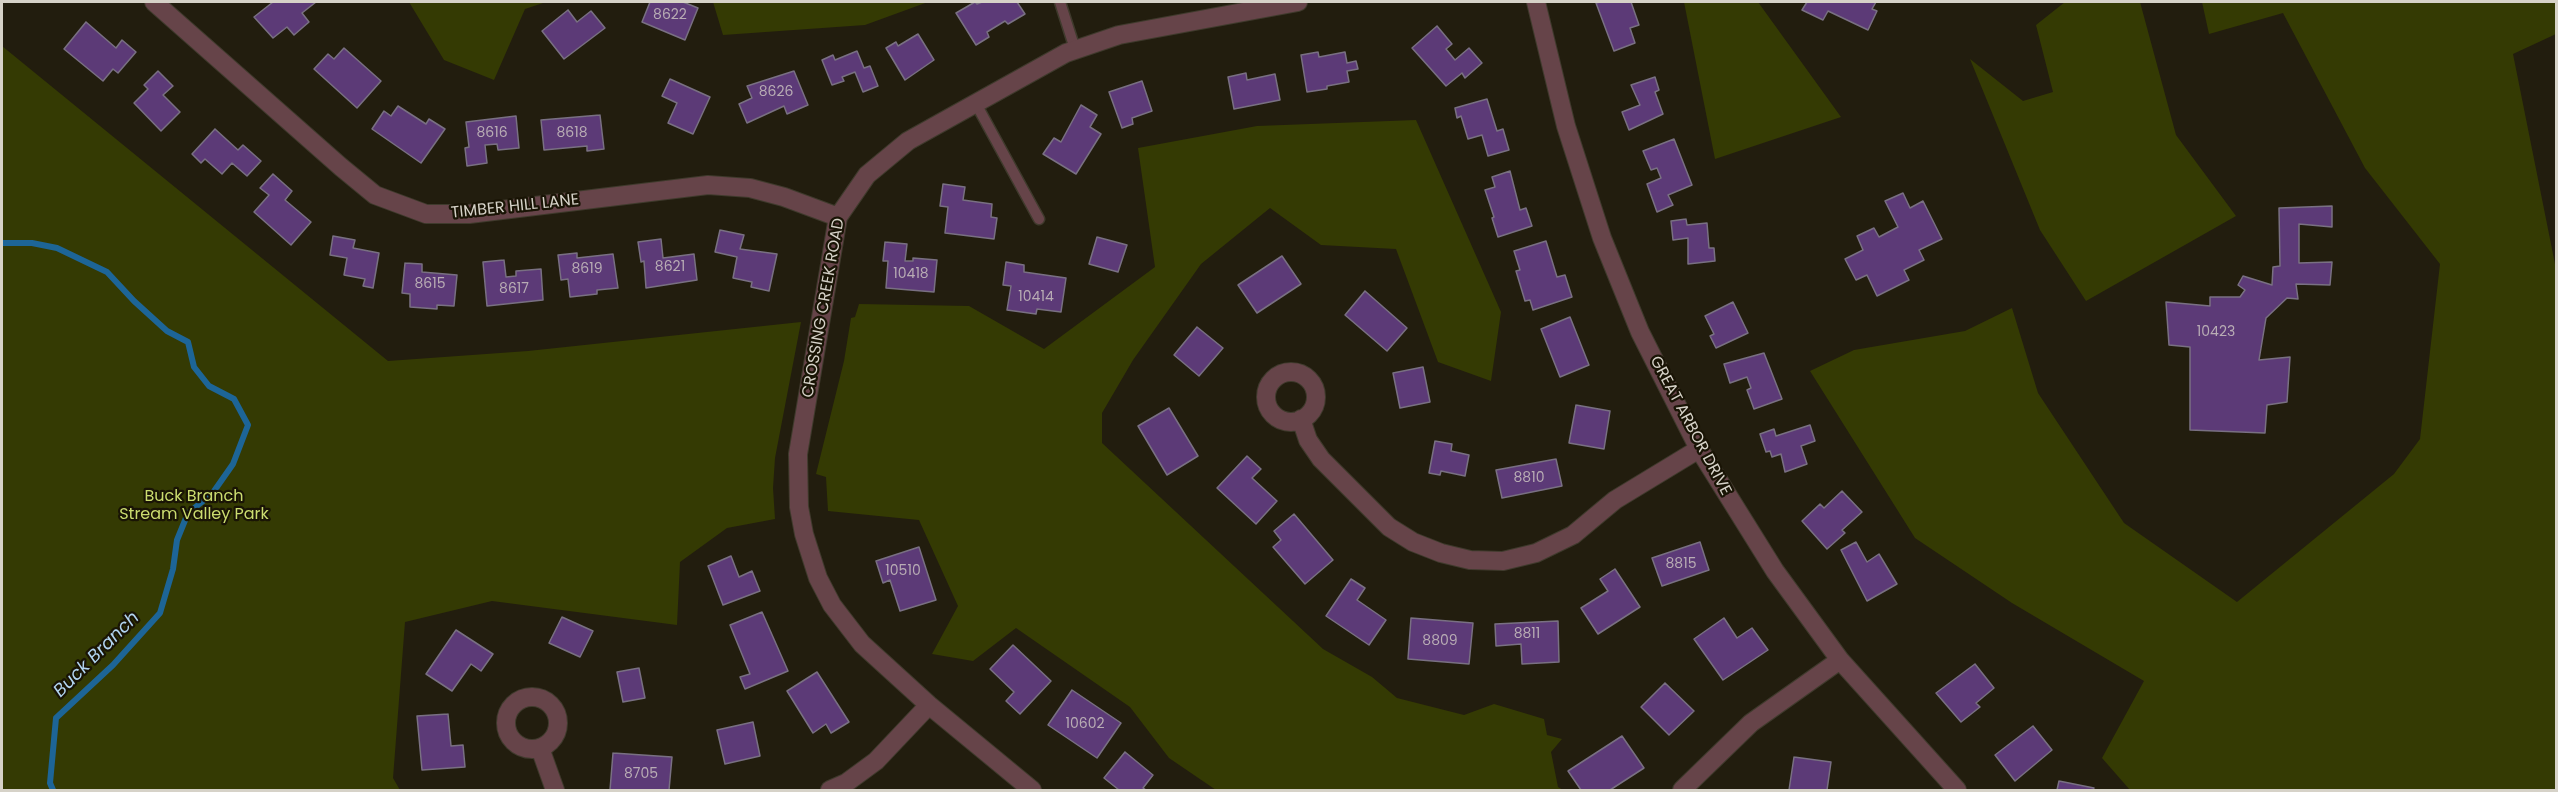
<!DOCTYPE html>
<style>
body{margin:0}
#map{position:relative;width:2558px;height:792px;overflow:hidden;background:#221d0e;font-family:Poppins,sans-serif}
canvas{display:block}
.frame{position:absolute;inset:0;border:3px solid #d6d2c8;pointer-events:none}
</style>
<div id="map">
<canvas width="2558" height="792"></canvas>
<div class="frame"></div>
</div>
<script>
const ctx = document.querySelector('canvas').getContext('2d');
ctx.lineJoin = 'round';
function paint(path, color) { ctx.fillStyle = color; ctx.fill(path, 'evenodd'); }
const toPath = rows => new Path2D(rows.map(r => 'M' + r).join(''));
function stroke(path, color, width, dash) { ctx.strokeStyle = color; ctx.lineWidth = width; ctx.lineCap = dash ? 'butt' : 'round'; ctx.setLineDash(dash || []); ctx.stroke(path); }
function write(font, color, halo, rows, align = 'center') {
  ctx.font = font + ' Poppins,sans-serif'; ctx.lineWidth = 4.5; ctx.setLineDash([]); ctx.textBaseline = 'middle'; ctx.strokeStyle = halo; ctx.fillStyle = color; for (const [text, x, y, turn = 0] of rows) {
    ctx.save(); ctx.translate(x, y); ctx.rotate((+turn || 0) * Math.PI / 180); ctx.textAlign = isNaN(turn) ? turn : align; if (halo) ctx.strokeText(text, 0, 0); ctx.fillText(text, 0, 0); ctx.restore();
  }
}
paint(toPath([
 [409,2,546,2,525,9,494,80,444,60],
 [713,2,928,2,865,25,723,35],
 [1684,2,1758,2,1841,117,1715,159],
 [2065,2,2140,2,2176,135,2236,216,2086,301,2040,230,1970,59,2023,101,2053,92,2036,25],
 [2202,2,2556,2,2556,34,2513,54,2556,269,2556,790,2130,790,2102,758,2144,681,2012,603,1915,538,1810,371,1854,350,1965,331,2012,308,2038,393,2124,523,2237,602,2394,474,2420,439,2440,264,2365,168,2283,13,2209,34],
 [2,46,388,361,528,351,801,322,775,458,773,488,775,519,727,528,680,562,677,625,492,601,405,622,393,778,400,790,2,790],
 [1416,120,1501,312,1491,381,1438,362,1396,249,1321,245,1270,208,1201,264,1133,360,1102,413,1102,443,1323,649,1372,677,1397,698,1464,715,1494,704,1544,719,1547,735,1562,739,1551,752,1558,787,1563,790,1216,790,1169,758,1130,707,1016,628,973,661,932,654,958,606,919,520,828,511,826,477,816,474,844,361,851,318,855,317,859,304,969,306,1044,349,1155,267,1138,148,1257,126]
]), '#343a03');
stroke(toPath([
 [2,243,32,243,57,248,107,272,134,301,167,331,188,342,194,367,209,386,234,399,248,425,233,464,212,494,188,513,177,540,173,569,160,613,113,665,56,718,50,783,53,790]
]), '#1d6597', 6);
const building = toPath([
 [273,2,316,2,302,13,309,22,294,35,287,27,273,38,254,17,273,2],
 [650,2,683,2,698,8,685,40,642,22,650,2],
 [975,2,977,4,982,2,1017,2,1025,14,1008,24,1005,21,987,32,989,37,976,45,956,13,975,2],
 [1600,2,1631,2,1639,25,1630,28,1635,43,1614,51,1596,3,1600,2],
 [1807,2,1876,2,1872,9,1877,11,1868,30,1828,11,1823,20,1802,10,1807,2],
 [568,10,577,22,591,11,605,28,564,59,542,31,568,10],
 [86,22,116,48,122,40,136,52,118,73,113,69,103,81,64,49,86,22],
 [1437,26,1452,44,1446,49,1455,60,1469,48,1482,63,1465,78,1462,73,1446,86,1412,48,1437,26],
 [918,34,934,60,905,80,886,48,896,42,898,46,918,34],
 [344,48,381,81,357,108,314,69,328,54,334,59,344,48],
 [857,51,864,68,870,66,878,86,863,92,855,72,842,77,844,81,832,85,822,60,833,55,835,60,857,51],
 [1318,52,1319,57,1345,52,1347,63,1356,61,1358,69,1347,71,1349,82,1327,86,1327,89,1307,92,1301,55,1318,52],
 [158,71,173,86,163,95,180,112,161,131,134,103,148,89,144,85,158,71],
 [794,71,808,105,787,114,784,106,747,123,739,104,752,98,747,86,794,71],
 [1246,73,1247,80,1275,74,1280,100,1234,109,1228,77,1246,73],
 [1655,77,1659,90,1655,92,1663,114,1629,130,1622,112,1640,105,1631,85,1655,77],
 [670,79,710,97,693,134,668,123,677,103,662,96,670,79],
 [1142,81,1152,111,1132,118,1133,124,1122,128,1109,92,1142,81],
 [1487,99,1497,131,1503,129,1509,150,1488,156,1482,135,1468,139,1461,116,1457,118,1455,108,1487,99],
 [1081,105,1097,115,1090,127,1101,134,1076,174,1043,154,1054,138,1061,142,1081,105],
 [398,106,426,124,429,119,445,129,421,163,372,129,384,111,391,116,398,106],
 [600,115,604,149,587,151,587,146,544,150,541,120,600,115],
 [516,116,519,148,498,150,497,144,485,145,487,163,467,166,465,148,469,147,466,122,516,116],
 [215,129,238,150,243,145,261,161,247,176,232,163,222,174,205,159,201,163,192,154,215,129],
 [1674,139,1692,185,1668,195,1673,205,1657,212,1647,184,1661,178,1657,168,1651,170,1643,151,1674,139],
 [1510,171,1520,210,1526,208,1532,226,1498,237,1492,218,1494,217,1485,190,1495,187,1492,177,1510,171],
 [273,174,292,191,285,200,311,222,291,245,254,212,269,195,260,188,273,174],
 [943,184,965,187,963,200,992,204,991,217,997,218,994,239,945,233,948,207,940,206,943,184],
 [1903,193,1910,208,1923,201,1942,239,1919,250,1924,260,1904,270,1909,280,1877,296,1867,275,1856,280,1845,259,1863,250,1857,236,1874,228,1879,237,1898,227,1885,201,1903,193],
 [2332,206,2332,227,2299,224,2299,263,2332,262,2330,285,2296,284,2298,299,2287,298,2266,318,2259,360,2290,357,2287,402,2267,405,2265,433,2190,430,2190,347,2169,345,2166,302,2210,306,2210,297,2240,297,2245,290,2238,285,2243,276,2272,285,2273,267,2280,266,2279,208,2332,206],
 [1686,219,1687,225,1707,223,1709,248,1714,248,1715,261,1688,264,1688,238,1673,240,1671,221,1686,219],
 [720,230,744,235,740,249,777,254,769,291,751,287,752,282,733,278,737,257,715,252,720,230],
 [333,236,355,240,353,248,379,253,373,288,363,286,365,279,344,275,347,258,330,255,333,236],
 [1097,237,1127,245,1118,272,1089,264,1097,237],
 [661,239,663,258,694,254,697,280,646,288,644,261,641,262,638,242,661,239],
 [1546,241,1557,277,1565,275,1572,297,1533,310,1530,300,1525,301,1516,271,1520,270,1514,251,1546,241],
 [885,242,907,244,905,261,913,261,913,258,937,260,934,292,886,288,888,261,883,261,885,242],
 [577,253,577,258,613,254,618,288,597,290,597,294,570,297,568,279,561,280,558,255,577,253],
 [1282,256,1301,284,1257,313,1238,285,1282,256],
 [504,260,506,277,516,276,516,271,541,269,543,300,487,306,483,262,504,260],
 [1006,262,1024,265,1024,272,1066,278,1061,312,1037,309,1036,314,1007,310,1011,286,1003,285,1006,262],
 [405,263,422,264,422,272,457,275,454,306,437,305,437,309,410,307,410,294,402,293,405,263],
 [1365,291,1407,328,1387,351,1345,315,1365,291],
 [1733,302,1748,333,1716,348,1710,336,1714,334,1705,316,1733,302],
 [1570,317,1589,365,1560,377,1541,329,1570,317],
 [1197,327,1223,348,1199,376,1174,355,1197,327],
 [1764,353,1782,399,1754,409,1747,390,1751,388,1747,377,1730,383,1724,364,1764,353],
 [1423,367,1430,402,1400,408,1393,373,1423,367],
 [1576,405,1610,411,1604,449,1569,443,1576,405],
 [1169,408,1198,456,1167,475,1138,426,1169,408],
 [1810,425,1815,441,1801,446,1807,464,1785,472,1781,454,1772,457,1770,451,1766,452,1760,434,1774,429,1776,436,1810,425],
 [1435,441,1452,444,1451,451,1469,455,1465,476,1441,471,1440,475,1429,473,1435,441],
 [1247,456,1261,469,1252,478,1277,501,1256,524,1217,488,1247,456],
 [1556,459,1562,486,1502,498,1496,470,1556,459],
 [1842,491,1862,512,1842,530,1845,533,1827,549,1802,521,1820,504,1824,508,1842,491],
 [1294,514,1333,560,1305,584,1273,547,1281,540,1274,531,1294,514],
 [1700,542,1709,570,1662,586,1652,558,1700,542],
 [1856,542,1867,562,1879,554,1897,584,1867,601,1841,550,1856,542],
 [919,547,936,600,900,611,890,580,883,583,876,561,919,547],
 [731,556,739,577,752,571,760,591,723,605,708,566,731,556],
 [1615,569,1640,607,1598,634,1581,608,1608,591,1600,579,1615,569],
 [1351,579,1365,588,1357,600,1386,620,1369,645,1326,616,1351,579],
 [762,612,788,671,745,689,740,677,750,674,730,625,762,612],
 [562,617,593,631,580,657,549,643,562,617],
 [1411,618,1473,623,1469,664,1408,659,1411,618],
 [1724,618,1737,638,1752,628,1768,650,1723,680,1694,639,1724,618],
 [1558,621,1559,662,1522,664,1521,644,1496,646,1495,624,1558,621],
 [456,630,493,654,481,671,471,664,452,691,426,674,456,630],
 [1013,645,1051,681,1020,714,1006,701,1014,692,990,669,1013,645],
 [1975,664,1994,688,1976,703,1980,707,1961,722,1936,693,1975,664],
 [639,668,645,698,623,702,617,672,639,668],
 [817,672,849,722,831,733,826,724,813,733,787,691,817,672],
 [1665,683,1694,711,1669,735,1641,707,1665,683],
 [1072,690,1121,723,1097,758,1048,725,1072,690],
 [448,714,451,746,463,745,465,767,422,770,417,716,448,714],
 [753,722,760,756,725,764,717,730,753,722],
 [2033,726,2052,750,2015,781,1995,755,2033,726],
 [1622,736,1644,768,1610,790,1581,790,1568,771,1622,736],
 [1125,752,1153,775,1143,788,1146,790,1119,790,1104,778,1125,752],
 [613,753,672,757,669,790,610,790,613,753],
 [1794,757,1831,762,1827,790,1789,790,1794,757],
 [2059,781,2094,788,2093,790,2057,790,2059,781]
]);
paint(building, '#5c3a77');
stroke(building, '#797082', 1.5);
const lane = toPath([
 [1060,2,1075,49],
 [975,102,1039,219]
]);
const street = toPath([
 [154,2,341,167,375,195,426,214,469,214,708,185,750,188,784,197,838,217],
 [1536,2,1566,126,1602,238,1640,332,1699,449,1775,571,1840,660,1957,790],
 '1266 397a25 25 0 1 1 50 0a25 25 0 1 1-50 0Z',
 [1301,419,1308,440,1321,459,1389,527,1413,542,1441,553,1470,560,1503,561,1536,553,1573,535,1615,500,1699,449],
 '506 723a26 26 0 1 1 52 0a26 26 0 1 1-52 0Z',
 [540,748,555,790],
 [830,790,846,783,876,761,929,705],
 [1032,790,929,705,862,644,832,605,818,578,804,534,799,507,798,454,838,217,867,175,908,141,1066,53,1119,35,1298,2],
 [1682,790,1751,723,1840,660]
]);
stroke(lane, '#3f3a2c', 13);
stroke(street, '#3f3a2c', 20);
stroke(lane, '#664449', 10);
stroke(street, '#664449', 18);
write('14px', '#b8acb4', null, [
 ["8622",670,15],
 ["8626",776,92],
 ["8616",492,133],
 ["8618",572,133],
 ["8621",670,267],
 ["8619",587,269],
 ["10418",911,274],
 ["8615",430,284],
 ["8617",514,289],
 ["10414",1036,297],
 ["10423",2216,332],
 ["8810",1529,478],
 ["8815",1681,564],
 ["10510",903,571],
 ["8811",1527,634],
 ["8809",1440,641],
 ["10602",1085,724],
 ["8705",641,774]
]);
write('16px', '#d6d2c8', '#191405', [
 ["TIMBER HILL LANE",515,207,-6],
 ["CROSSING CREEK ROAD",824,308,-80],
 ["GREAT ARBOR DRIVE",1690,426,62]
]);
write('16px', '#cbdc6f', '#191405', [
 ["Buck Branch",194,497],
 ["Stream Valley Park",194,515]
]);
write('italic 18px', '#b2d4f0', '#191405', [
 ["Buck Branch",97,655,-45]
]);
</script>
